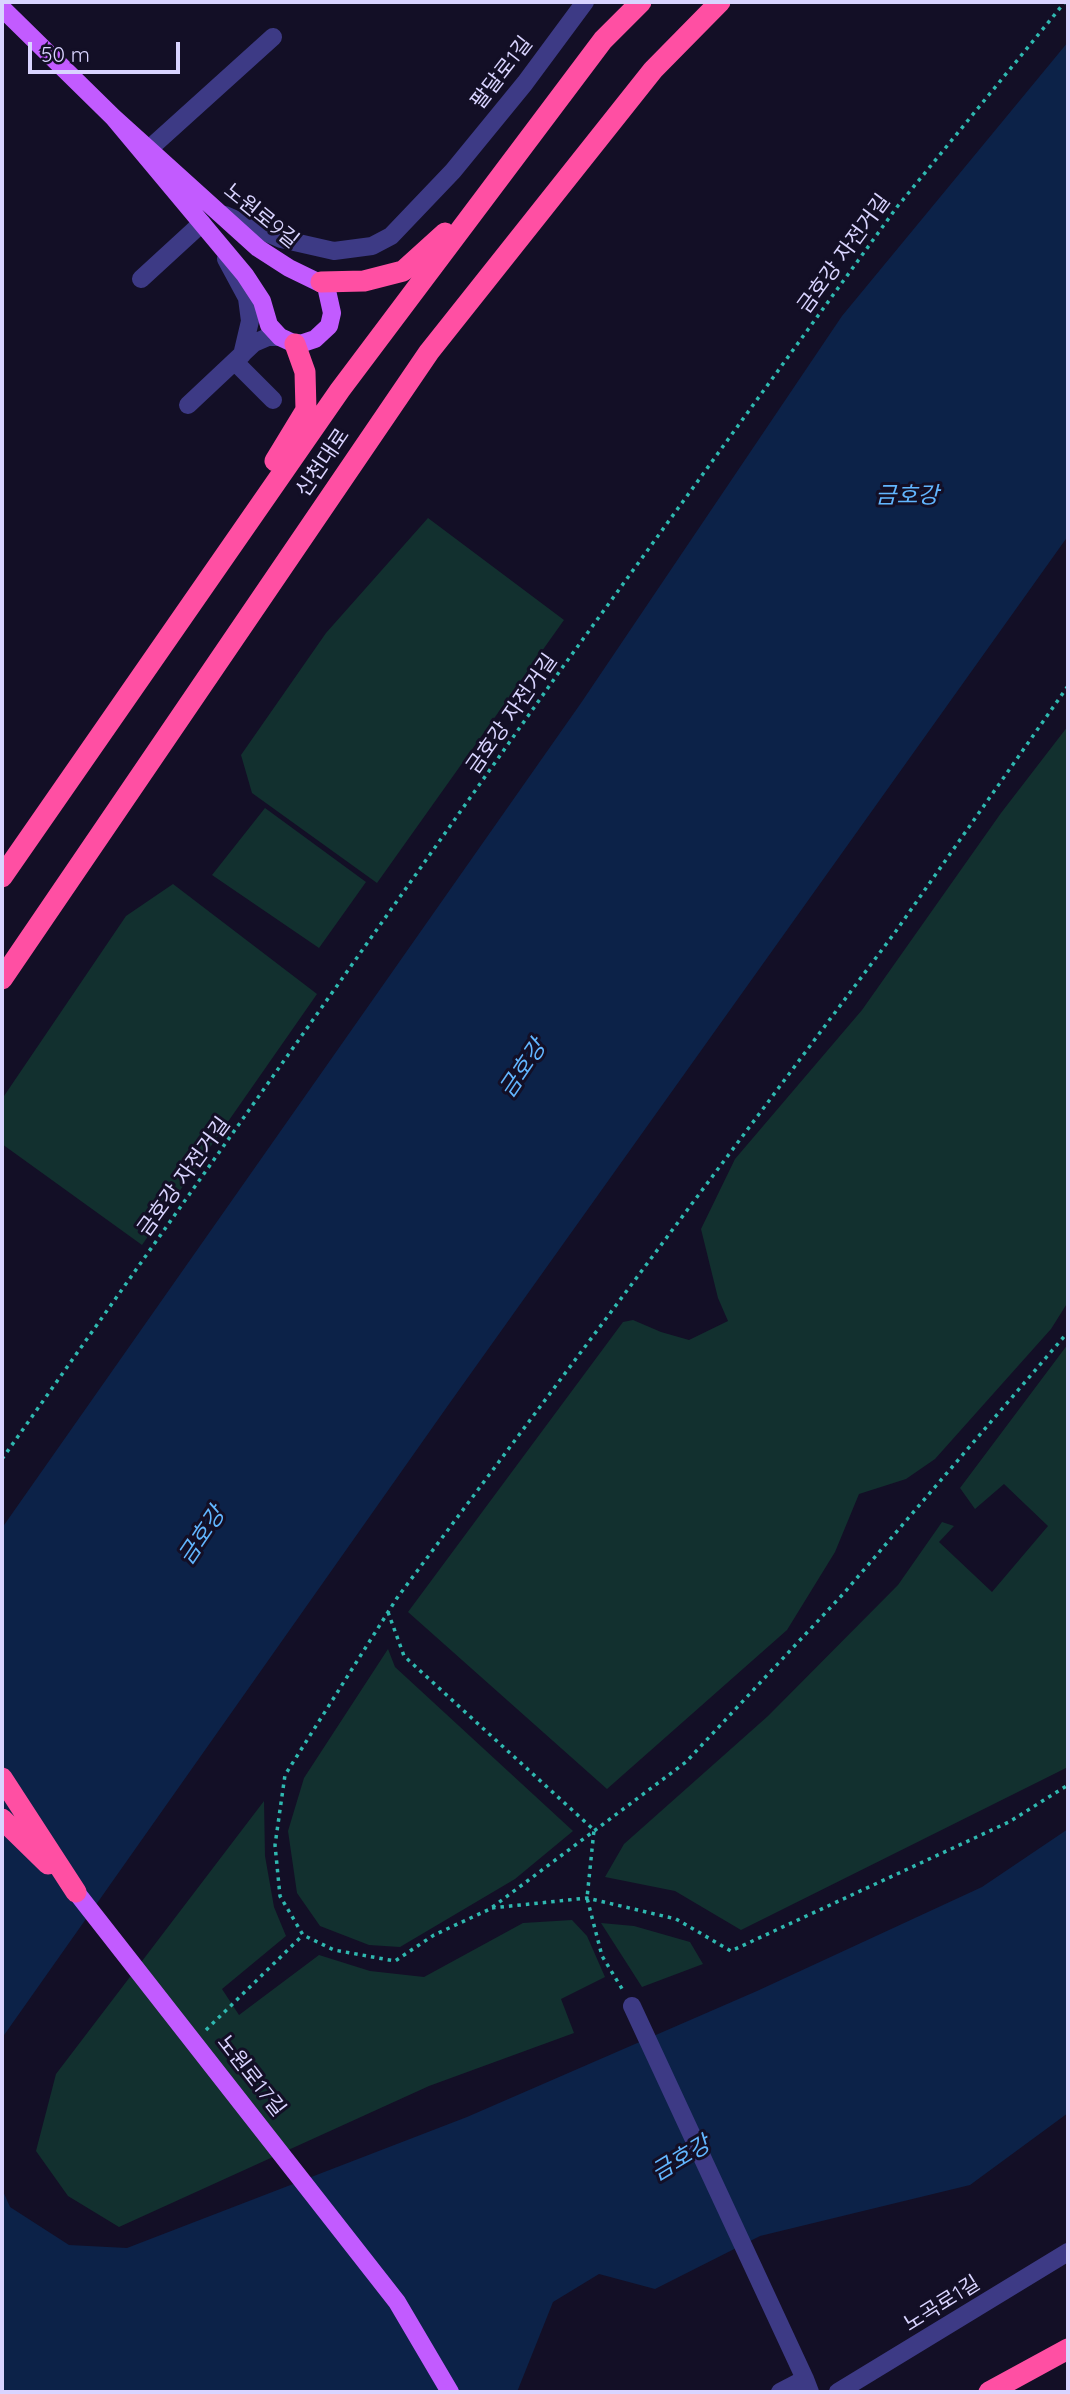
<!DOCTYPE html>
<meta charset="utf-8">
<style>
body{margin:0}
#map{position:relative;width:1070px;height:2394px;overflow:hidden;background:#130f26;font-family:Quicksand,sans-serif}
canvas{display:block}
.frame{position:absolute;inset:0;border:4px solid #d9d4ff;pointer-events:none}
.scale{position:absolute;left:28px;top:42px;width:152px;height:32px;box-sizing:border-box;border:4px solid #d9d4ff;border-top:0;padding-left:9px;font-size:21px;line-height:24px;white-space:nowrap;color:#d9d4ff;-webkit-text-stroke:5px #130f26;paint-order:stroke}
</style>
<div id="map">
<canvas width="1070" height="2394"></canvas>
<div class="frame"></div>
<div class="scale">50 m</div>
</div>
<script>
const ctx = document.querySelector('canvas').getContext('2d');
ctx.lineJoin = 'round';
function paint(path, color) { ctx.fillStyle = color; ctx.fill(path, 'evenodd'); }
const toPath = rows => new Path2D(rows.map(r => 'M' + r).join(''));
function stroke(path, color, width, dash) { ctx.strokeStyle = color; ctx.lineWidth = width; ctx.lineCap = dash ? 'butt' : 'round'; ctx.setLineDash(dash || []); ctx.stroke(path); }
function write(font, color, halo, rows, align = 'center') {
  ctx.font = font + ' Quicksand,"Noto Sans KR",sans-serif'; ctx.lineWidth = 6; ctx.setLineDash([]); ctx.textBaseline = 'middle'; ctx.strokeStyle = halo; ctx.fillStyle = color; for (const [text, x, y, turn = 0] of rows) {
    ctx.save(); ctx.translate(x, y); ctx.rotate((+turn || 0) * Math.PI / 180); ctx.textAlign = isNaN(turn) ? turn : align; if (halo) ctx.strokeText(text, 0, 0); ctx.fillText(text, 0, 0); ctx.restore();
  }
}
paint(toPath([
 [428,518,564,620,377,883,252,793,241,755,326,633],
 [1068,726,1068,1302,1051,1329,935,1459,906,1479,859,1494,835,1552,787,1630,607,1789,408,1612,623,1322,633,1320,661,1332,689,1340,728,1321,718,1298,701,1229,735,1159,862,1010,1001,813],
 [265,808,366,882,319,948,212,875],
 [173,884,317,994,142,1245,2,1144,2,1099,126,916],
 [1068,1344,1068,1767,741,1930,675,1891,605,1877,624,1844,768,1716,898,1585,942,1522,954,1526,939,1542,992,1592,1048,1526,1004,1484,975,1509,960,1488],
 [388,1649,395,1667,573,1831,515,1879,400,1947,369,1945,320,1926,297,1893,288,1831,304,1778],
 [264,1801,265,1856,274,1907,286,1936,222,1989,239,2015,319,1955,370,1971,424,1977,523,1923,572,1920,587,1936,605,1977,561,1999,574,2033,429,2086,119,2227,68,2196,36,2151,56,2074],
 [601,1923,634,1926,690,1942,703,1964,642,1987]
]), '#12302f');
paint(toPath([
 [1068,42,1068,536,449,1404,2,2038,2,1528,581,703,842,316],
 [1068,1829,1068,2113,970,2185,760,2236,655,2289,599,2274,553,2302,517,2392,2,2392,2,2189,10,2207,69,2245,127,2248,467,2117,757,1991,982,1887]
]), '#0c2248');
stroke(toPath([
 [1068,686,896,931,397,1598,285,1775,275,1845,280,1896,303,1935,334,1950,395,1961,434,1935,490,1909,686,1762,844,1593,1068,1332],
 [2,1459,562,668,897,207,1065,2],
 [388,1612,404,1656,594,1830,587,1898,602,1956,624,1992],
 [492,1908,587,1898,676,1919,731,1951,1009,1822,1068,1785],
 [206,2030,303,1935]
]), '#2fb8b0', 3.5, [3.5, 5]);
stroke(toPath([
 [149,149,273,37],
 [225,215,281,239,334,251,372,246,391,236,453,171,525,83,585,2],
 [226,259,247,298,250,321,242,355],
 [141,279,202,223],
 [235,362,273,400],
 [188,405,254,343,268,337,280,337],
 [632,2006,805,2379],
 [780,2392,805,2379,810,2392],
 [838,2392,1068,2252]
]), '#3d3a85', 18);
stroke(toPath([
 [2,8,113,117,258,248,289,268,326,286,332,313,329,326,315,339,303,343,295,344,280,337,269,325,262,301,245,275,113,117],
 [69,1883,397,2302,450,2392]
]), '#c25bff', 18);
stroke(toPath([
 [321,282,364,281,403,271,445,233],
 [275,461,306,410,305,372,295,344],
 [2,877,340,390,603,40,641,2],
 [2,979,429,352,653,70,720,2],
 [2,1778,76,1892],
 [2,1819,48,1864],
 [989,2392,1068,2349]
]), '#ff4fa3', 21);
write('21px', '#d9d4ff', '#130f26', [
 ["팔달로1길",502,73,-52],
 ["노원로9길",261,216,39],
 ["금호강 자전거길",844,254,-54],
 ["신천대로",323,463,-56],
 ["금호강 자전거길",512,714,-55],
 ["금호강 자전거길",184,1177,-54],
 ["노원로17길",251,2076,52],
 ["노곡로1길",942,2304,-32]
]);
write('italic 23px', '#62b6ff', '#130f26', [
 ["금호강",907,496],
 ["금호강",523,1069,-56],
 ["금호강",202,1536,-56],
 ["금호강",681,2159,-31]
]);
</script>
